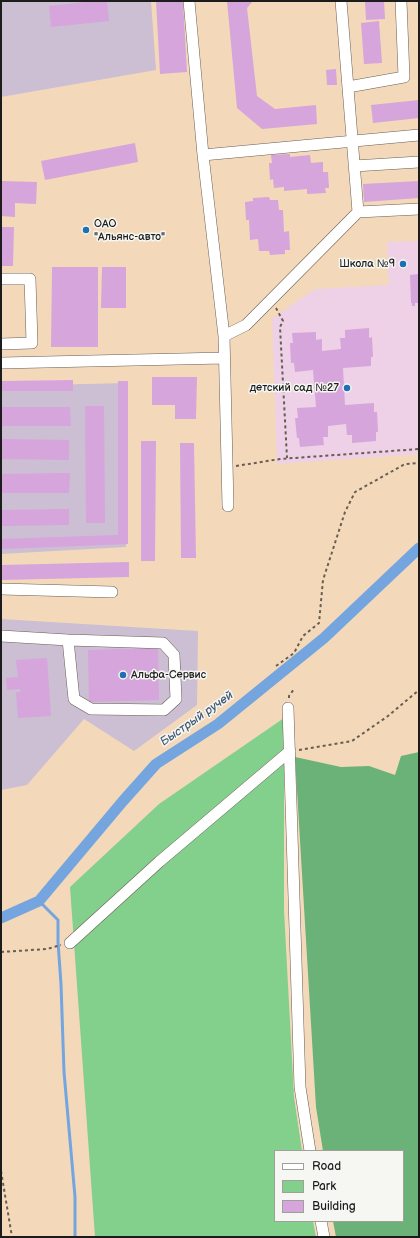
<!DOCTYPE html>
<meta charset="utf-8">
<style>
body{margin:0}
#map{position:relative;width:420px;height:1238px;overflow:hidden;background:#f3d9ba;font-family:"Balsamiq Sans",sans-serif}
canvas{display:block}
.frame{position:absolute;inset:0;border:2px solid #1c1c1c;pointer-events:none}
.legend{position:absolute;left:274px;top:1150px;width:130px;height:72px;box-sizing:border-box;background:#f6f6f2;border:1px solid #9f9f9c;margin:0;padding:5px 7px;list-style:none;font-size:12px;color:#1c1c1c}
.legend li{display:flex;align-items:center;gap:8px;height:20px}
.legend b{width:20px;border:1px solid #9f9f9c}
</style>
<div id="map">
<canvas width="420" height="1238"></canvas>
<div class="frame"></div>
<ul class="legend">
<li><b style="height:5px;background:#fff"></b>Road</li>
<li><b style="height:11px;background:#83cf8c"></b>Park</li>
<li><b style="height:11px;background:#d5a5dc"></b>Building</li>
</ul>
</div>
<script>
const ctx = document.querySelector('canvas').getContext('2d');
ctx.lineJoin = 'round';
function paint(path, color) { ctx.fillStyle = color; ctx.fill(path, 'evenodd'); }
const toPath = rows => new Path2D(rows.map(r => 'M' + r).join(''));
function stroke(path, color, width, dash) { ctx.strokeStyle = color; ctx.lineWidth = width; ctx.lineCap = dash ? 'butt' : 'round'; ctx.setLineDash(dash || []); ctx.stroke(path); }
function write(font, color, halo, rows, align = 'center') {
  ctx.font = font + ' "Balsamiq Sans",sans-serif'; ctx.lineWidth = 3; ctx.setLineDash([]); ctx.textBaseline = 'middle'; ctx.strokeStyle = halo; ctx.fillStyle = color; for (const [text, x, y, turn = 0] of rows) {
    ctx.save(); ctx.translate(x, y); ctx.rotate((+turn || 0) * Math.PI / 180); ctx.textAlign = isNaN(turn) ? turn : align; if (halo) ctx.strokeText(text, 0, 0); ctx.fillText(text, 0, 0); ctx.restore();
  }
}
paint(toPath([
 [419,241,419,454,277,464,272,319,315,289,389,285,387,242]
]), '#eed0e7');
paint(toPath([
 [1,1,151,1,156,70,1,97],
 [127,383,126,547,1,554,1,386],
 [1,619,198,631,197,705,134,751,84,719,27,785,1,790]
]), '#ccbed3');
paint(toPath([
 [284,718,284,910,294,1097,302,1151,275,1151,275,1221,313,1221,316,1237,95,1237,70,887,159,804]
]), '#83cf8c');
paint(toPath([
 [419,752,419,1237,336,1237,333,1221,403,1221,403,1151,323,1151,316,1107,295,757,341,767,369,766,395,775,401,756]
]), '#6ab278');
stroke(toPath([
 [39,901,58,920,58,942,61,984,64,1072,75,1197,75,1237]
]), '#74a5df', 3);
stroke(toPath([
 [1,918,39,901,123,801,156,764,218,724,324,638,419,548]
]), '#74a5df', 11);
paint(toPath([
 [95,1,107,1,109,21,51,27,49,6],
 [156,1,183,1,187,72,160,74],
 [227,1,253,1,247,8,257,96,275,109,316,105,317,124,262,129,237,108],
 [365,1,384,1,385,19,366,20],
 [379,21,382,63,364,64,361,23],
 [336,69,337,85,327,85,326,70],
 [419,100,419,118,373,123,371,105],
 [135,143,138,162,45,180,41,161],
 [290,154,290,157,310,155,311,163,323,162,323,172,328,172,329,188,325,188,326,193,307,194,307,189,284,191,284,187,274,188,273,179,270,180,269,163,272,163,271,155],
 [1,181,37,182,36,204,15,203,15,217,1,216],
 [419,181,419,198,364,202,363,184],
 [269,197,270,200,278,200,279,210,283,210,284,232,289,231,290,250,285,250,285,254,270,255,269,251,259,251,258,239,250,240,249,220,246,220,245,202,253,201,253,198],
 [1,227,14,227,13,266,1,266],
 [52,267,98,267,98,347,51,347],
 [102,267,126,267,126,308,101,308],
 [419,274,419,307,418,307,418,303,415,303,415,306,412,306,412,303,411,303,410,275],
 [369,328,369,338,372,337,373,357,371,357,371,366,343,368,345,405,374,403,374,412,377,412,378,432,376,432,376,441,352,443,352,435,347,435,346,424,328,426,328,437,323,437,324,445,300,447,299,438,297,438,295,418,298,418,297,408,316,407,313,370,295,372,294,363,291,363,290,343,293,343,292,333,316,332,316,340,322,339,322,351,341,349,340,338,345,338,345,330],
 [152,377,197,377,196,419,175,419,175,405,152,405],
 [73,380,73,391,1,391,1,381],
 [118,381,128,381,128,544,1,549,1,539,118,535],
 [85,406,104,406,105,523,86,523],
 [1,407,70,407,71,426,1,426],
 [1,439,69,440,69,460,1,459],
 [141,441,156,441,155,561,141,561],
 [180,443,194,443,196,558,181,558],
 [70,473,69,493,1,493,1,474],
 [69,509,69,525,1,526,1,510],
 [129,562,129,577,1,580,1,565],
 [158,648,159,700,89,702,88,650],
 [47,658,51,716,18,718,16,692,20,692,20,689,7,690,6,678,18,677,16,660]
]), '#d5a5dc');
const minor = toPath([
 [189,1,203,155,224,336,228,506],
 [341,1,358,212,419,209],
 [348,87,404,77,401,1],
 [203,155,419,135],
 [354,166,419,162],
 [1,279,30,279,32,343,1,344],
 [224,336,246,325,358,212],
 [1,363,224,358],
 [1,589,112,592],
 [1,636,68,640,163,643,174,655,176,699,164,710,91,709,74,699,68,640],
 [288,708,300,1087,310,1151],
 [70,943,159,862,290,751],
 [321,1221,324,1237]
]);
stroke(minor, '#675e53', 12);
stroke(toPath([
 [276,308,283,321,280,327,287,458],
 [236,466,280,459,419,449],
 [276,666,294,653,303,636,319,623,323,580,345,512,355,492,405,464,419,463],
 [289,698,289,696,294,689],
 [299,750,352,741,388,716,419,690],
 [1,952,47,949,61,945],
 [1,1171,12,1237]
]), '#675e53', 2, [3, 3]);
stroke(minor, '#fff', 11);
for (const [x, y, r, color] of [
 [86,230,4,"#1f6fb2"],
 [403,264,4,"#1f6fb2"],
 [347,388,4,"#1f6fb2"],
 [123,675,4,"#1f6fb2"]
]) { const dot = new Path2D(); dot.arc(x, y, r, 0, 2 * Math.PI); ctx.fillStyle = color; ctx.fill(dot); stroke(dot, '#f6f6f2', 1.5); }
write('11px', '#1c1c1c', '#f6f6f2', [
 ["ОАО",94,224],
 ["\"Альянс-авто\"",94,237],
 ["Школа №9",395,264,"right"],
 ["детский сад №27",339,388,"right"],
 ["Альфа-Сервис",131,675]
], 'left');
write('italic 12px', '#445a74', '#f6f6f2', [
 ["Быстрый ручей",197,719,-35]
]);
</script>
